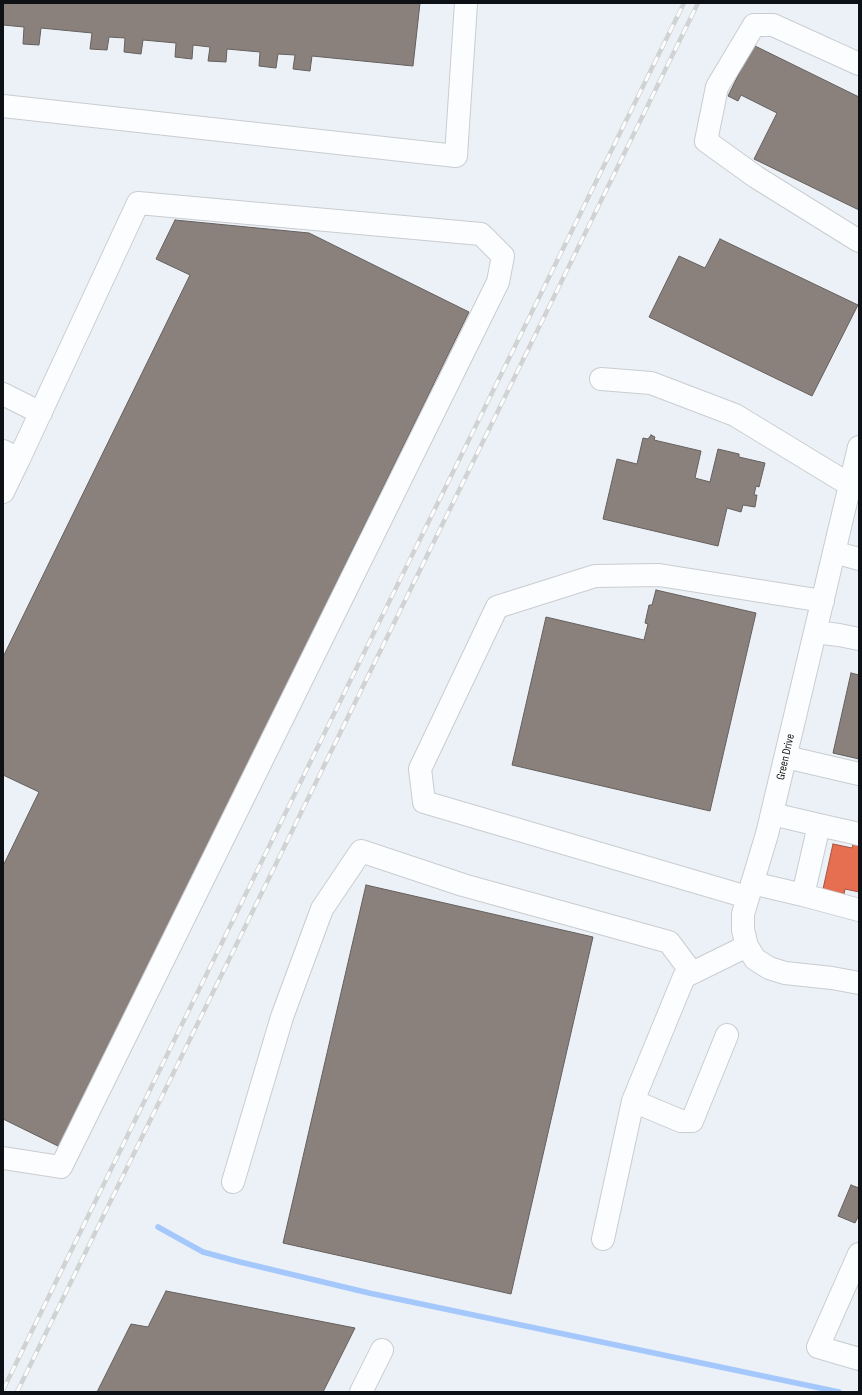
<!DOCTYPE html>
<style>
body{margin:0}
#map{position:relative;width:862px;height:1395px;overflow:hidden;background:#ecf1f7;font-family:"Sofia Sans Condensed",sans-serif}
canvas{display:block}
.frame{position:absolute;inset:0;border:4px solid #0d1014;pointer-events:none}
</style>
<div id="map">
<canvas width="862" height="1395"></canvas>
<div class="frame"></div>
</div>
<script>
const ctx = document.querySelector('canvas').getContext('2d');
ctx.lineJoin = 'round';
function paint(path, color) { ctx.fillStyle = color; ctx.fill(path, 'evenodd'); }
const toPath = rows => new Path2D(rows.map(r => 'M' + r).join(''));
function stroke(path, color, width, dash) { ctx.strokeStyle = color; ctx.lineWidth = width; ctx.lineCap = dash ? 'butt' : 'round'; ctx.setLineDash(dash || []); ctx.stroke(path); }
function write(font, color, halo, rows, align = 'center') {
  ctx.font = font + ' "Sofia Sans Condensed",sans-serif'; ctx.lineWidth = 4; ctx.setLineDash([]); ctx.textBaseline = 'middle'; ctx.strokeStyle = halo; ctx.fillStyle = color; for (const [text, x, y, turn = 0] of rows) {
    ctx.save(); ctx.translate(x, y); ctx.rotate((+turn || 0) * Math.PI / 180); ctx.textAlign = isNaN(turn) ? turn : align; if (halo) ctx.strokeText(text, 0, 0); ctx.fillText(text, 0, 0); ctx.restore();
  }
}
const shops = toPath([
 [833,844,852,848,853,844,859,845,859,892,845,889,844,894,823,889,833,844]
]);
paint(shops, '#e76f51');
stroke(shops, '#a6523f', 1);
const industry = toPath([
 [3,3,420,3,413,66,312,56,310,71,293,69,295,55,278,54,276,68,259,66,260,52,227,49,226,62,208,61,210,47,193,45,192,59,175,57,176,43,143,40,141,54,124,52,125,38,109,37,107,50,90,49,92,33,41,28,39,45,23,44,24,27,3,25,3,3],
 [753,45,859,97,859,210,754,159,777,113,741,95,738,101,728,96,753,45],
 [175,220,309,233,469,312,60,1147,3,1119,3,866,39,792,3,775,3,657,190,275,156,259,175,220],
 [720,239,858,305,812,396,649,317,679,256,705,268,720,239],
 [651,435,655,437,654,440,701,451,695,478,710,482,718,449,739,454,739,457,765,463,759,487,756,486,754,495,757,495,755,507,743,505,741,512,727,508,718,546,603,519,617,459,637,464,643,438,648,439,651,435],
 [656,590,756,613,710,811,512,765,546,617,644,640,648,624,645,623,649,605,652,605,656,590],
 [851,673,859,675,859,759,833,753,851,673],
 [366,885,593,937,511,1294,283,1243,366,885],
 [851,1185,859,1188,859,1215,855,1223,838,1216,851,1185],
 [166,1291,355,1328,323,1392,97,1392,131,1324,148,1327,166,1291]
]);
paint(industry, '#8a817c');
stroke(industry, '#645f5d', 1);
stroke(toPath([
 [158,1227,203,1252,240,1262,369,1293,839,1392]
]), '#a5c8fc', 5.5);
const minor = toPath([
 [859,64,773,25,754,25,717,87,706,141,756,177,859,241],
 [3,106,456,156,466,3],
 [601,379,651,383,735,415,850,485],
 [3,394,41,413],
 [859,447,767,834,743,914,743,930,747,946,755,959,769,968,785,973,832,978,859,983],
 [3,451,19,459,3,492],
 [834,552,859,559],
 [815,632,839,635,859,639],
 [786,757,859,774],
 [772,814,819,825],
 [859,834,819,825,803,895,859,910],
 [752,883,803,895],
 [747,897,424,802,420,769,497,607,595,576,659,575,823,601],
 [633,1101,681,1121,692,1121,727,1035],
 [3,1158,61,1167,498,282,503,256,481,234,138,203,19,459],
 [233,1182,282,1017,322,909,361,851,463,885,669,942,692,973],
 [603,1239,633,1101,684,977,747,946],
 [859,1254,818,1347,859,1359],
 [361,1392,382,1350]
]);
stroke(minor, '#c9cdd1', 24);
stroke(minor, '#fcfdfe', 22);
const rail = toPath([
 [3,1390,328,726,684,3],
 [17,1392,698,3]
]);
stroke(rail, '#d0d2d3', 4.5);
stroke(rail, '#fdfdfd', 3, [9]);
write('12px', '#0d1014', '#fdfdfd', [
 ["Green Drive",786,757,-77]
]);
</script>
